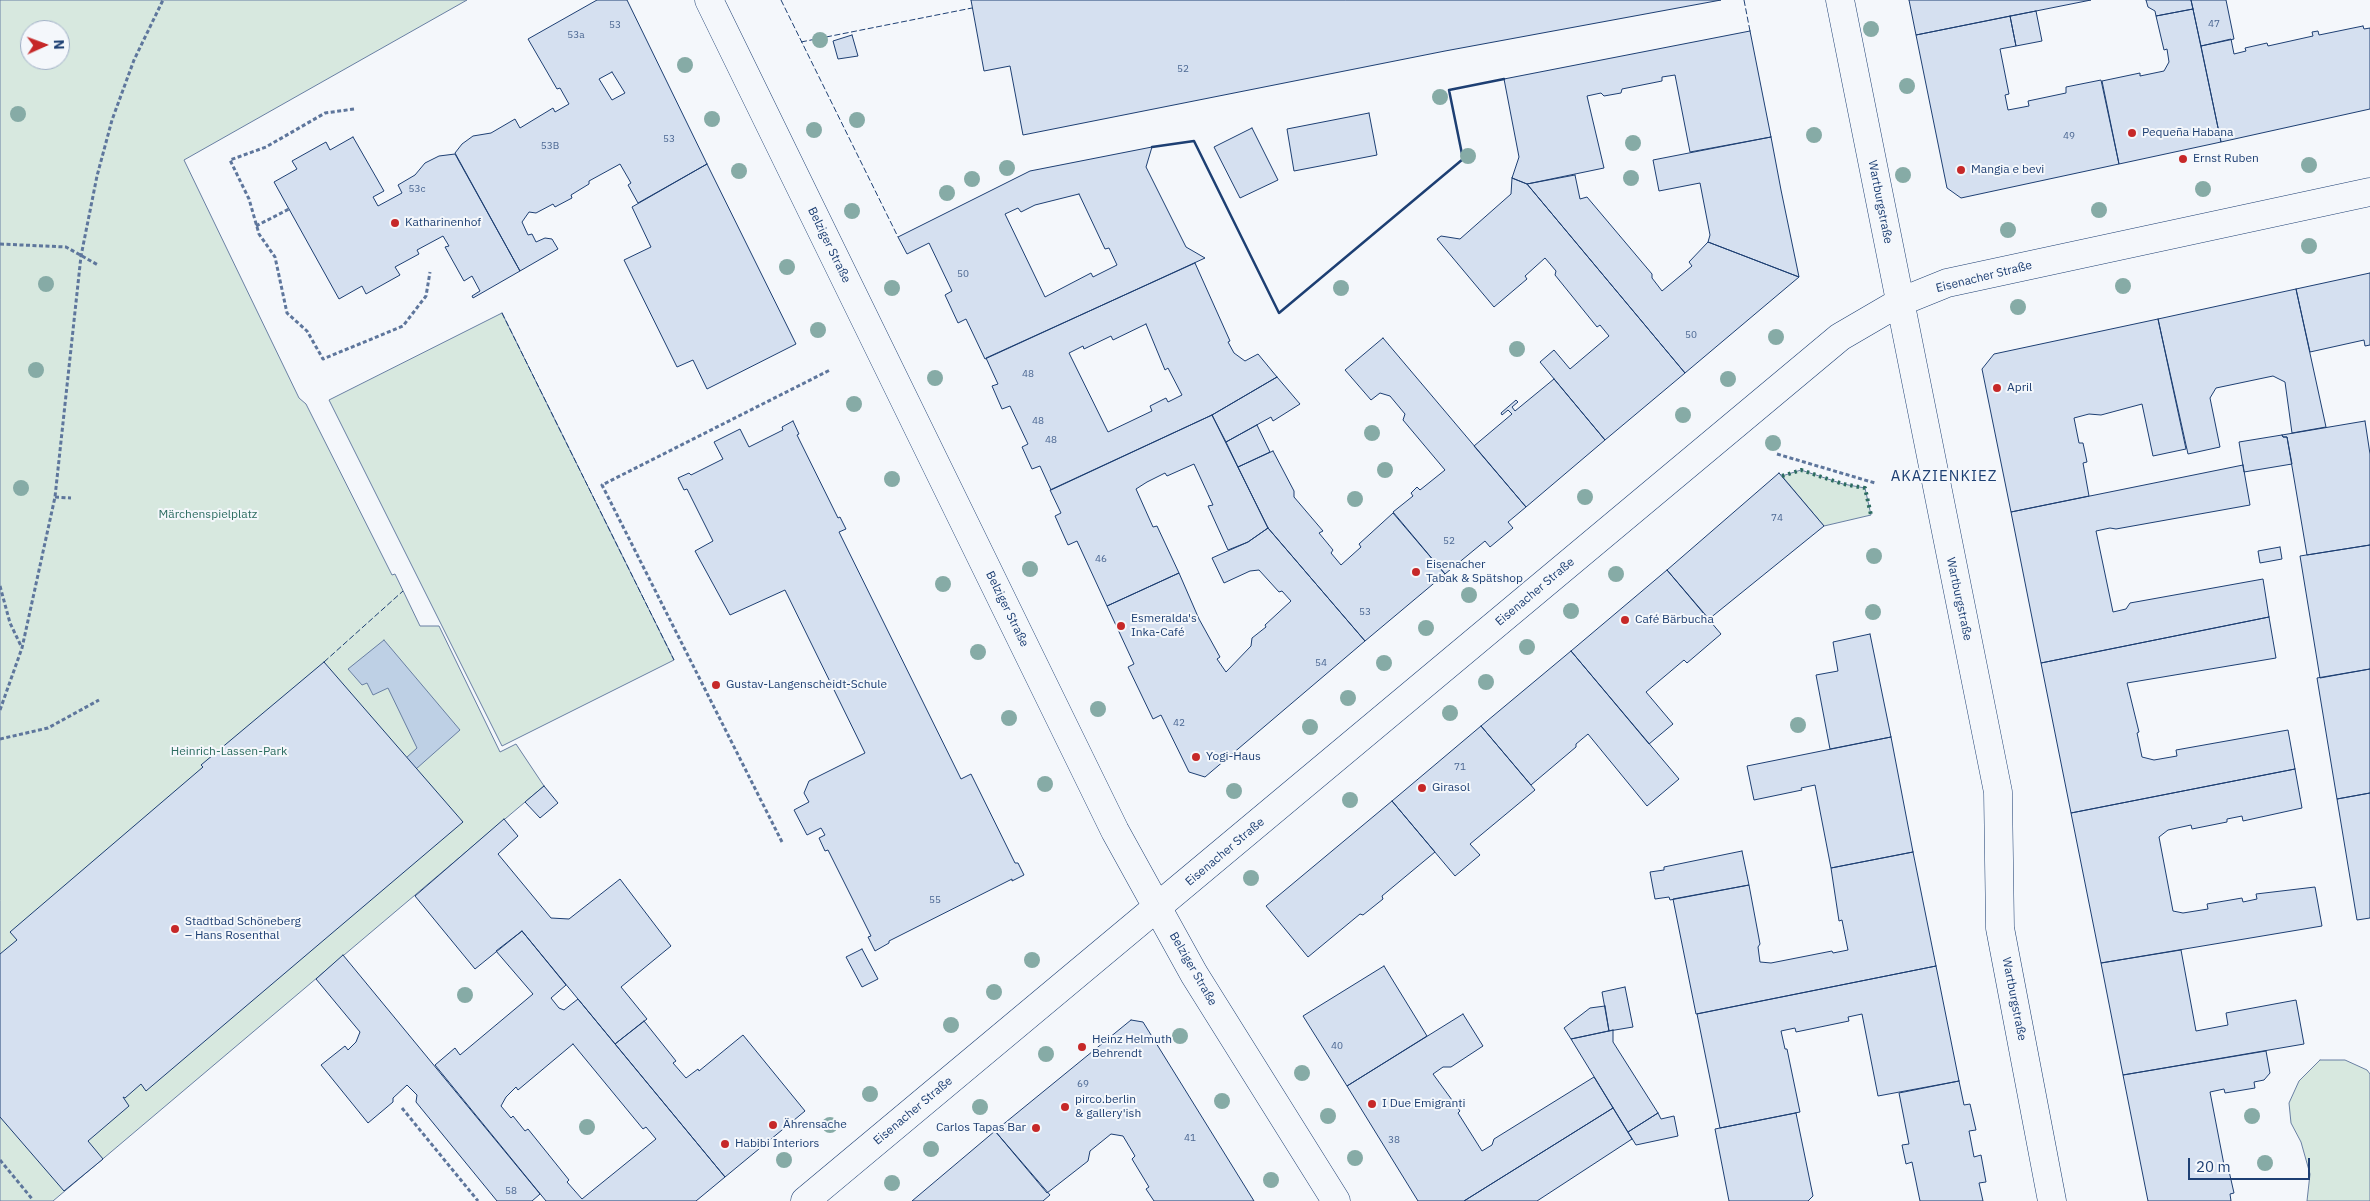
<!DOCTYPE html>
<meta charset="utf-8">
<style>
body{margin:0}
#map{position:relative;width:2370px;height:1201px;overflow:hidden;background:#f4f7fb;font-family:"IBM Plex Sans",sans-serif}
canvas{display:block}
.north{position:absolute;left:20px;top:20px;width:50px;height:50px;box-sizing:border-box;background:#f4f7fb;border:1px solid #9eadc5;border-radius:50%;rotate:88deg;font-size:14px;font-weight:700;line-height:20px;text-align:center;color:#1d3f73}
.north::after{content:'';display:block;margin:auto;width:18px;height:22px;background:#c62828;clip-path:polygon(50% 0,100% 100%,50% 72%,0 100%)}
.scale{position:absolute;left:2188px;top:1158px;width:122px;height:22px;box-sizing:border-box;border:2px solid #1d3f73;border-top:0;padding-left:6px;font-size:15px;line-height:18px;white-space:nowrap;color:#1d3f73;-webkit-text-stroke:4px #f4f7fb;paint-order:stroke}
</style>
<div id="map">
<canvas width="2370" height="1201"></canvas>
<div class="north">N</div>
<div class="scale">20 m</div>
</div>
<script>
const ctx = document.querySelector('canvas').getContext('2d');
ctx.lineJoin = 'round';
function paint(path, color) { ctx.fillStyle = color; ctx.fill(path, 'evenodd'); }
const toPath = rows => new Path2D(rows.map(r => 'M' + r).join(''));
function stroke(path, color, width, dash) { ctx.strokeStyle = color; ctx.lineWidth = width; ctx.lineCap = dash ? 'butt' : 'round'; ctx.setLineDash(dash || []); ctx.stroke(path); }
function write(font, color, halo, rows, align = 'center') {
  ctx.font = font + ' "IBM Plex Sans",sans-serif'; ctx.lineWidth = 4; ctx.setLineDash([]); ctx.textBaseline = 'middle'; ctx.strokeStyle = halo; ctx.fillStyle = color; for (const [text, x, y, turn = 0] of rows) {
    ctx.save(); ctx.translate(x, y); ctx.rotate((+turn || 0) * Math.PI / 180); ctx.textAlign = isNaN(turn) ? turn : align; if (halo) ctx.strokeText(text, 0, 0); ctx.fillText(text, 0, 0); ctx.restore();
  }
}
const green = toPath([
 [0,0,467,0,184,160,299,398,306,404,392,575,395,574,420,626,439,626,500,752,516,744,544,786,53,1201,0,1201,0,0],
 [30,30,60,30,60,60,30,60,30,30],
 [502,313,674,660,502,746,329,400,502,313],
 [1801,470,1843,484,1865,488,1871,515,1824,526,1782,476,1801,470],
 [2320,1060,2345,1060,2367,1070,2370,1074,2370,1201,2307,1201,2310,1174,2301,1142,2291,1123,2289,1103,2299,1081,2320,1060]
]);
paint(green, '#d7e8df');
stroke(green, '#687fa3', 1);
const water = toPath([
 [384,640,460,730,416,769,406,758,417,748,388,688,373,695,367,683,362,685,348,669,384,640]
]);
paint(water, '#bed0e5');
stroke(water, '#687fa3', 1);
const building = toPath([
 [597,0,627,0,707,164,638,203,628,185,631,183,620,164,589,181,589,184,571,195,572,198,555,207,553,204,536,213,529,212,522,222,528,235,532,234,536,242,545,238,552,239,558,249,520,271,455,153,462,144,473,136,491,133,515,119,520,128,553,108,555,112,569,104,560,88,557,89,528,39,597,0],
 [612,72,625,93,612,100,599,79,612,72],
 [971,0,1721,0,1445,51,1023,135,1010,66,984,71,971,0],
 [1909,0,2091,0,1916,35,1909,0],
 [2146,0,2191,0,2193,9,2156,16,2155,11,2148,7,2146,0],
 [2191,0,2226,0,2234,39,2201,46,2191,0],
 [2193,9,2221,142,2119,164,2102,81,2140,73,2140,76,2164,71,2169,62,2167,49,2164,50,2156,16,2193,9],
 [2036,11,2042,41,2016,46,2010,16,2036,11],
 [2010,16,2016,46,2000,49,2009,94,2005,95,2008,110,2029,106,2028,101,2066,93,2066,87,2101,80,2119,164,1961,198,1947,188,1916,35,2010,16],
 [2363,26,2364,29,2370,28,2370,109,2221,142,2201,46,2231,39,2234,54,2246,51,2245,48,2267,43,2268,46,2313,36,2312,32,2318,31,2319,35,2363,26],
 [1750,31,1771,137,1690,152,1675,75,1662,77,1662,81,1622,89,1621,93,1604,96,1601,93,1587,96,1604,168,1527,184,1512,178,1519,157,1504,79,1750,31],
 [852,35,858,56,838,59,833,41,852,35],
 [1369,113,1377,155,1294,171,1287,129,1369,113],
 [1252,128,1278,180,1240,198,1214,147,1252,128],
 [353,137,384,191,373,197,378,206,402,193,398,185,415,175,425,163,439,156,455,154,520,271,473,298,472,296,480,291,472,276,464,281,445,247,449,246,443,236,417,250,419,254,395,267,400,275,366,294,362,286,339,299,274,182,297,169,292,161,326,142,330,150,353,137],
 [1771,137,1781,190,1799,277,1708,242,1710,235,1700,183,1659,191,1653,160,1771,137],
 [1152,147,1146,167,1186,247,1205,258,985,359,966,319,958,323,945,295,952,291,929,243,907,254,898,237,1030,171,1152,147],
 [1079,194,1105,249,1109,248,1117,265,1093,277,1091,273,1045,297,1005,214,1018,208,1021,212,1035,205,1079,194],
 [707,164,796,344,707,389,693,360,677,367,624,260,651,247,632,207,707,164],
 [1575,175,1580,199,1587,197,1652,274,1652,278,1662,291,1692,266,1689,262,1708,242,1799,277,1685,373,1527,184,1575,175],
 [1512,178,1527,184,1685,373,1605,440,1540,362,1554,350,1570,369,1609,336,1600,325,1597,327,1555,275,1556,271,1545,258,1525,276,1527,279,1494,307,1437,239,1441,236,1460,239,1511,194,1512,178],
 [1195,263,1230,341,1228,342,1234,353,1245,361,1258,354,1277,377,1212,415,1051,490,1040,466,1032,469,1022,447,1028,444,1010,406,1002,409,992,386,998,384,986,358,1195,263],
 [1146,324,1165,370,1168,368,1182,395,1168,402,1166,398,1150,406,1152,411,1108,432,1069,353,1083,346,1084,349,1111,336,1113,340,1146,324],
 [2370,273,2370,345,2365,346,2364,340,2310,352,2296,289,2370,273],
 [2296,289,2326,427,2292,433,2285,382,2273,376,2216,388,2210,398,2220,447,2188,454,2158,319,2296,289],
 [2158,319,2186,449,2153,456,2142,404,2101,415,2089,414,2074,418,2079,443,2083,443,2087,462,2083,463,2089,496,2011,512,1982,369,1994,354,2158,319],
 [1383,338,1526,507,1508,522,1513,528,1490,547,1485,541,1445,574,1393,512,1413,496,1411,493,1417,487,1420,490,1445,470,1403,420,1405,414,1390,396,1380,393,1371,400,1345,370,1383,338],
 [1277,377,1300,404,1273,421,1271,417,1226,442,1212,415,1277,377],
 [1554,379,1605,440,1526,507,1474,446,1512,414,1508,410,1502,415,1501,413,1516,400,1518,402,1512,407,1515,411,1554,379],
 [1212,415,1268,528,1248,542,1228,550,1208,506,1213,505,1194,464,1167,476,1165,473,1147,482,1136,489,1153,527,1157,526,1179,573,1107,606,1077,541,1068,545,1055,516,1061,513,1050,490,1212,415],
 [793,421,799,434,797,435,838,518,840,517,846,529,839,532,961,779,971,774,1015,863,1018,863,1024,875,1012,881,1012,879,889,941,889,943,875,951,868,937,871,936,828,850,825,851,819,838,825,835,821,828,807,835,794,810,809,802,804,793,809,781,865,753,785,590,730,615,695,551,713,541,687,489,684,490,678,478,689,473,691,475,723,459,714,442,740,429,749,447,783,430,782,427,793,421],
 [2365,421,2370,454,2370,545,2307,555,2287,437,2283,437,2282,435,2365,421],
 [1257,425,1270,452,1238,467,1226,442,1257,425],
 [2282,435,2283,437,2287,437,2292,464,2244,472,2239,442,2282,435],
 [1273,451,1294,491,1294,497,1323,531,1319,533,1333,550,1331,553,1341,565,1361,547,1359,544,1393,513,1445,574,1365,641,1268,528,1238,467,1273,451],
 [2243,465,2250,505,2116,529,2110,528,2096,531,2113,612,2126,609,2130,603,2263,579,2269,617,2041,663,2011,512,2243,465],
 [1779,473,1824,526,1709,619,1667,570,1779,473],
 [1268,528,1365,641,1205,777,1189,772,1161,715,1153,719,1128,667,1134,664,1107,606,1179,573,1199,619,1220,657,1217,659,1226,672,1251,646,1252,638,1266,627,1265,625,1291,601,1282,591,1279,592,1259,570,1250,571,1224,583,1212,558,1248,542,1268,528],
 [2370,545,2370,669,2320,678,2300,556,2370,545],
 [2280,547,2282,559,2260,563,2258,551,2280,547],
 [1667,570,1721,634,1687,663,1684,660,1646,692,1673,724,1649,744,1571,651,1667,570],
 [2269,617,2276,658,2127,683,2139,732,2137,733,2142,757,2154,760,2177,756,2176,750,2288,730,2295,769,2071,813,2041,663,2269,617],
 [1870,634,1891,737,1830,749,1816,675,1838,671,1833,642,1870,634],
 [1571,651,1679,779,1647,806,1588,734,1576,744,1576,747,1531,785,1481,726,1571,651],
 [324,662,463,822,146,1091,141,1084,125,1098,123,1097,129,1106,88,1141,103,1159,64,1191,0,1117,0,954,17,940,10,932,203,767,201,765,324,662],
 [2370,669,2370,793,2337,799,2317,678,2370,669],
 [1481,726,1535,790,1470,844,1480,855,1455,876,1392,801,1481,726],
 [1891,737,1913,852,1831,868,1815,785,1801,788,1802,790,1754,800,1747,766,1891,737],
 [2295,769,2302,808,2243,821,2242,816,2227,819,2227,822,2192,829,2191,825,2168,830,2159,837,2173,911,2183,913,2208,909,2207,904,2242,898,2243,902,2257,899,2256,894,2315,887,2322,926,2101,963,2071,813,2295,769],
 [544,786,558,803,540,818,525,802,544,786],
 [2370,793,2370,918,2357,920,2337,799,2370,793],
 [1392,801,1435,852,1382,896,1383,899,1363,915,1360,914,1308,957,1266,906,1392,801],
 [504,819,518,836,498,854,551,918,569,919,620,879,671,946,621,987,647,1019,615,1044,522,931,475,969,415,896,504,819],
 [1742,851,1749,885,1670,900,1669,897,1655,899,1650,872,1664,870,1664,867,1742,851],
 [1913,852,1936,966,1696,1014,1673,899,1749,885,1760,944,1758,947,1760,962,1771,963,1832,951,1833,953,1848,950,1842,920,1839,921,1831,868,1913,852],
 [522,931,566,985,551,998,559,1008,564,1010,578,999,725,1177,696,1201,546,1201,435,1065,455,1048,460,1055,533,994,496,951,522,931],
 [573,1044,643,1129,646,1127,656,1139,582,1199,567,1182,569,1180,528,1129,525,1131,513,1116,511,1118,501,1106,506,1097,516,1087,518,1090,573,1044],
 [862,949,878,979,862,987,846,957,862,949],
 [2181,950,2196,1031,2228,1025,2226,1013,2296,1000,2304,1044,2123,1075,2101,963,2181,950],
 [343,955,540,1194,532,1201,497,1201,416,1102,417,1095,407,1085,393,1098,393,1102,368,1123,321,1065,345,1046,348,1050,356,1042,360,1032,316,979,343,955],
 [1384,966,1427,1036,1347,1086,1303,1016,1384,966],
 [1936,966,1959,1081,1878,1096,1862,1014,1848,1017,1849,1021,1796,1032,1795,1028,1781,1031,1785,1049,1787,1049,1800,1112,1720,1128,1697,1014,1936,966],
 [1625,987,1633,1027,1609,1031,1602,992,1625,987],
 [1605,1006,1609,1031,1571,1039,1564,1028,1590,1008,1605,1006],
 [1463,1014,1483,1046,1451,1067,1443,1067,1433,1074,1460,1111,1458,1113,1482,1151,1492,1145,1494,1139,1594,1077,1613,1108,1464,1201,1418,1201,1347,1086,1463,1014],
 [1131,1020,1143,1022,1254,1201,1154,1201,1146,1189,1149,1187,1132,1159,1135,1156,1123,1136,1111,1134,1090,1151,1088,1161,1047,1193,995,1131,1131,1020],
 [644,1021,676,1061,673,1063,686,1078,698,1069,699,1071,743,1035,805,1111,725,1177,615,1044,644,1021],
 [1613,1030,1613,1042,1658,1113,1628,1132,1571,1039,1613,1030],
 [2266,1051,2270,1073,2264,1080,2254,1082,2255,1088,2225,1093,2224,1089,2210,1092,2225,1170,2229,1171,2234,1193,2230,1194,2231,1201,2148,1201,2123,1075,2266,1051],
 [1959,1081,1964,1105,1970,1104,1976,1130,1969,1131,1974,1157,1981,1155,1986,1182,1979,1183,1983,1201,1920,1201,1912,1162,1906,1164,1902,1145,1909,1144,1899,1093,1959,1081],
 [1613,1108,1632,1139,1537,1201,1464,1201,1613,1108],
 [1658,1113,1661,1119,1674,1116,1678,1136,1636,1145,1628,1132,1658,1113],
 [1796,1113,1813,1196,1808,1201,1729,1201,1715,1129,1796,1113],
 [995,1131,1050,1195,1043,1201,912,1201,995,1131]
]);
paint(building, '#d5e0f0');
stroke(building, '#1d3f73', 1);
const street = toPath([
 [709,0,1115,831,1194,974,1336,1201],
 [1840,0,1998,792,2000,928,2052,1201],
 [805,1201,1840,337,1900,302,1947,283,2370,192]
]);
stroke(street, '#1d3f73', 29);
stroke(toPath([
 [354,109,325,113,266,147,230,160,249,199,259,234,275,257,287,313,307,331,323,359,403,326,426,296,430,272],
 [256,226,289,209],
 [0,244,66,247,98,265],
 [1777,454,1875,483],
 [55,497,71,498],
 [0,586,10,623,22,648],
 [0,710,22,648,55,497,81,256,97,176,112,120,134,60,163,0],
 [0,739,48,728,99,700],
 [782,842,602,485,830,370],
 [402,1108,478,1201],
 [0,1160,33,1200]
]), '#5e769c', 3, [4, 2.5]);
stroke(street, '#f4f7fb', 28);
stroke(toPath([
 [1782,476,1801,470,1843,484,1865,488,1871,515]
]), '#2c6c60', 4, [2.5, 4]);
stroke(toPath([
 [781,0,898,237],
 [1744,0,1750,31],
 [801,42,972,8],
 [502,313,674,660],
 [324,662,403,591]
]), '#1d3f73', 1, [6, 2.5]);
stroke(toPath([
 [1152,147,1194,141,1279,313,1463,159,1449,90,1504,79]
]), '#1d3f73', 2.5);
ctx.fillStyle = '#86aba6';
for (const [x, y] of [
 [1871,29],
 [820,40],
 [685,65],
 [1907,86],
 [1440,97],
 [18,114],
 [712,119],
 [857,120],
 [814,130],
 [1814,135],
 [1633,143],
 [1468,156],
 [2309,165],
 [1007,168],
 [739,171],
 [1903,175],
 [1631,178],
 [972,179],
 [2203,189],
 [947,193],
 [2099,210],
 [852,211],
 [2008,230],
 [2309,246],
 [787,267],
 [46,284],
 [2123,286],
 [892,288],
 [1341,288],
 [2018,307],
 [818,330],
 [1776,337],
 [1517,349],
 [36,370],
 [935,378],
 [1728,379],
 [854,404],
 [1683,415],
 [1372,433],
 [1773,443],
 [1385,470],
 [892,479],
 [21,488],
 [1585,497],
 [1355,499],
 [1874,556],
 [1030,569],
 [1616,574],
 [943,584],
 [1469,595],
 [1571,611],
 [1873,612],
 [1426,628],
 [1527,647],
 [978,652],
 [1384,663],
 [1486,682],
 [1348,698],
 [1098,709],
 [1450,713],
 [1009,718],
 [1798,725],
 [1310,727],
 [1045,784],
 [1234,791],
 [1350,800],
 [1251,878],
 [1032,960],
 [994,992],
 [465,995],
 [951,1025],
 [1180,1036],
 [1046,1054],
 [1302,1073],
 [870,1094],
 [1222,1101],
 [980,1107],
 [1328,1116],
 [2252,1116],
 [830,1125],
 [587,1127],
 [931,1149],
 [1355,1158],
 [784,1160],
 [2265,1163],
 [1271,1180],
 [892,1183]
]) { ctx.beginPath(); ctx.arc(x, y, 8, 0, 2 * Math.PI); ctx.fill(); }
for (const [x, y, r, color] of [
 [2132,133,5,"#c62828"],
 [2183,159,5,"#c62828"],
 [1961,170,5,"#c62828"],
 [395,223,5,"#c62828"],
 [1997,388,5,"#c62828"],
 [1416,572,5,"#c62828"],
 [1625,620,5,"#c62828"],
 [1121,626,5,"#c62828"],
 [716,685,5,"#c62828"],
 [1196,757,5,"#c62828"],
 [1422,788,5,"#c62828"],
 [175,929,5,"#c62828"],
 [1082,1047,5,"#c62828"],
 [1372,1104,5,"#c62828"],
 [1065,1107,5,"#c62828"],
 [773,1125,5,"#c62828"],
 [1036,1128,5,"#c62828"],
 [725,1144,5,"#c62828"]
]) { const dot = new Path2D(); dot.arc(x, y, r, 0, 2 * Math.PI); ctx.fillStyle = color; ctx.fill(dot); stroke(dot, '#f4f7fb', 2); }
write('10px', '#4b6792', null, [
 ["47",2214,24],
 ["53",615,25],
 ["53a",576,35],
 ["52",1183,69],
 ["49",2069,136],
 ["53",669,139],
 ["53B",550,146],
 ["53c",417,189],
 ["50",963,274],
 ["50",1691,335],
 ["48",1028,374],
 ["48",1038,421],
 ["48",1051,440],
 ["74",1777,518],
 ["52",1449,541],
 ["46",1101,559],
 ["53",1365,612],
 ["54",1321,663],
 ["42",1179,723],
 ["71",1460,767],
 ["55",935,900],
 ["40",1337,1046],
 ["69",1083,1084],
 ["41",1190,1138],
 ["38",1394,1140],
 ["58",511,1191]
]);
write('12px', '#1d3f73', '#f4f7fb', [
 ["Pequeña Habana",2142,133],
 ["Ernst Ruben",2193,159],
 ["Mangia e bevi",1971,170],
 ["Katharinenhof",405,223],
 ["April",2007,388],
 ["Eisenacher",1426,565],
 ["Tabak & Spätshop",1426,579],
 ["Esmeralda's",1131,619],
 ["Inka-Café",1131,633],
 ["Café Bärbucha",1635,620],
 ["Gustav-Langenscheidt-Schule",726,685],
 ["Yogi-Haus",1206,757],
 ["Girasol",1432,788],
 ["Stadtbad Schöneberg",185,922],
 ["– Hans Rosenthal",185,936],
 ["Heinz Helmuth",1092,1040],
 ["Behrendt",1092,1054],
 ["pirco.berlin",1075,1100],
 ["& gallery'ish",1075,1114],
 ["I Due Emigranti",1382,1104],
 ["Ährensache",783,1125],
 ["Carlos Tapas Bar",1026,1128,"right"],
 ["Habibi Interiors",735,1144]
], 'left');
write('12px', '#1d3f73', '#f4f7fb', [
 ["Wartburgstraße",1880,202,79],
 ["Belziger Straße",829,245,64],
 ["Eisenacher Straße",1984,277,-14],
 ["Eisenacher Straße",1535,592,-40],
 ["Wartburgstraße",1959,599,78],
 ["Belziger Straße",1007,609,64],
 ["Eisenacher Straße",1225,852,-40],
 ["Belziger Straße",1193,969,60],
 ["Wartburgstraße",2014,999,79],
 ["Eisenacher Straße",913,1111,-40]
]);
write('12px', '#2c6c60', '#f4f7fb', [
 ["Märchenspielplatz",208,515],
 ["Heinrich-Lassen-Park",229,752]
]);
ctx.letterSpacing = '1px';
write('15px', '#1d3f73', '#f4f7fb', [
 ["AKAZIENKIEZ",1944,477]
]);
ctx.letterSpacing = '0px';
</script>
